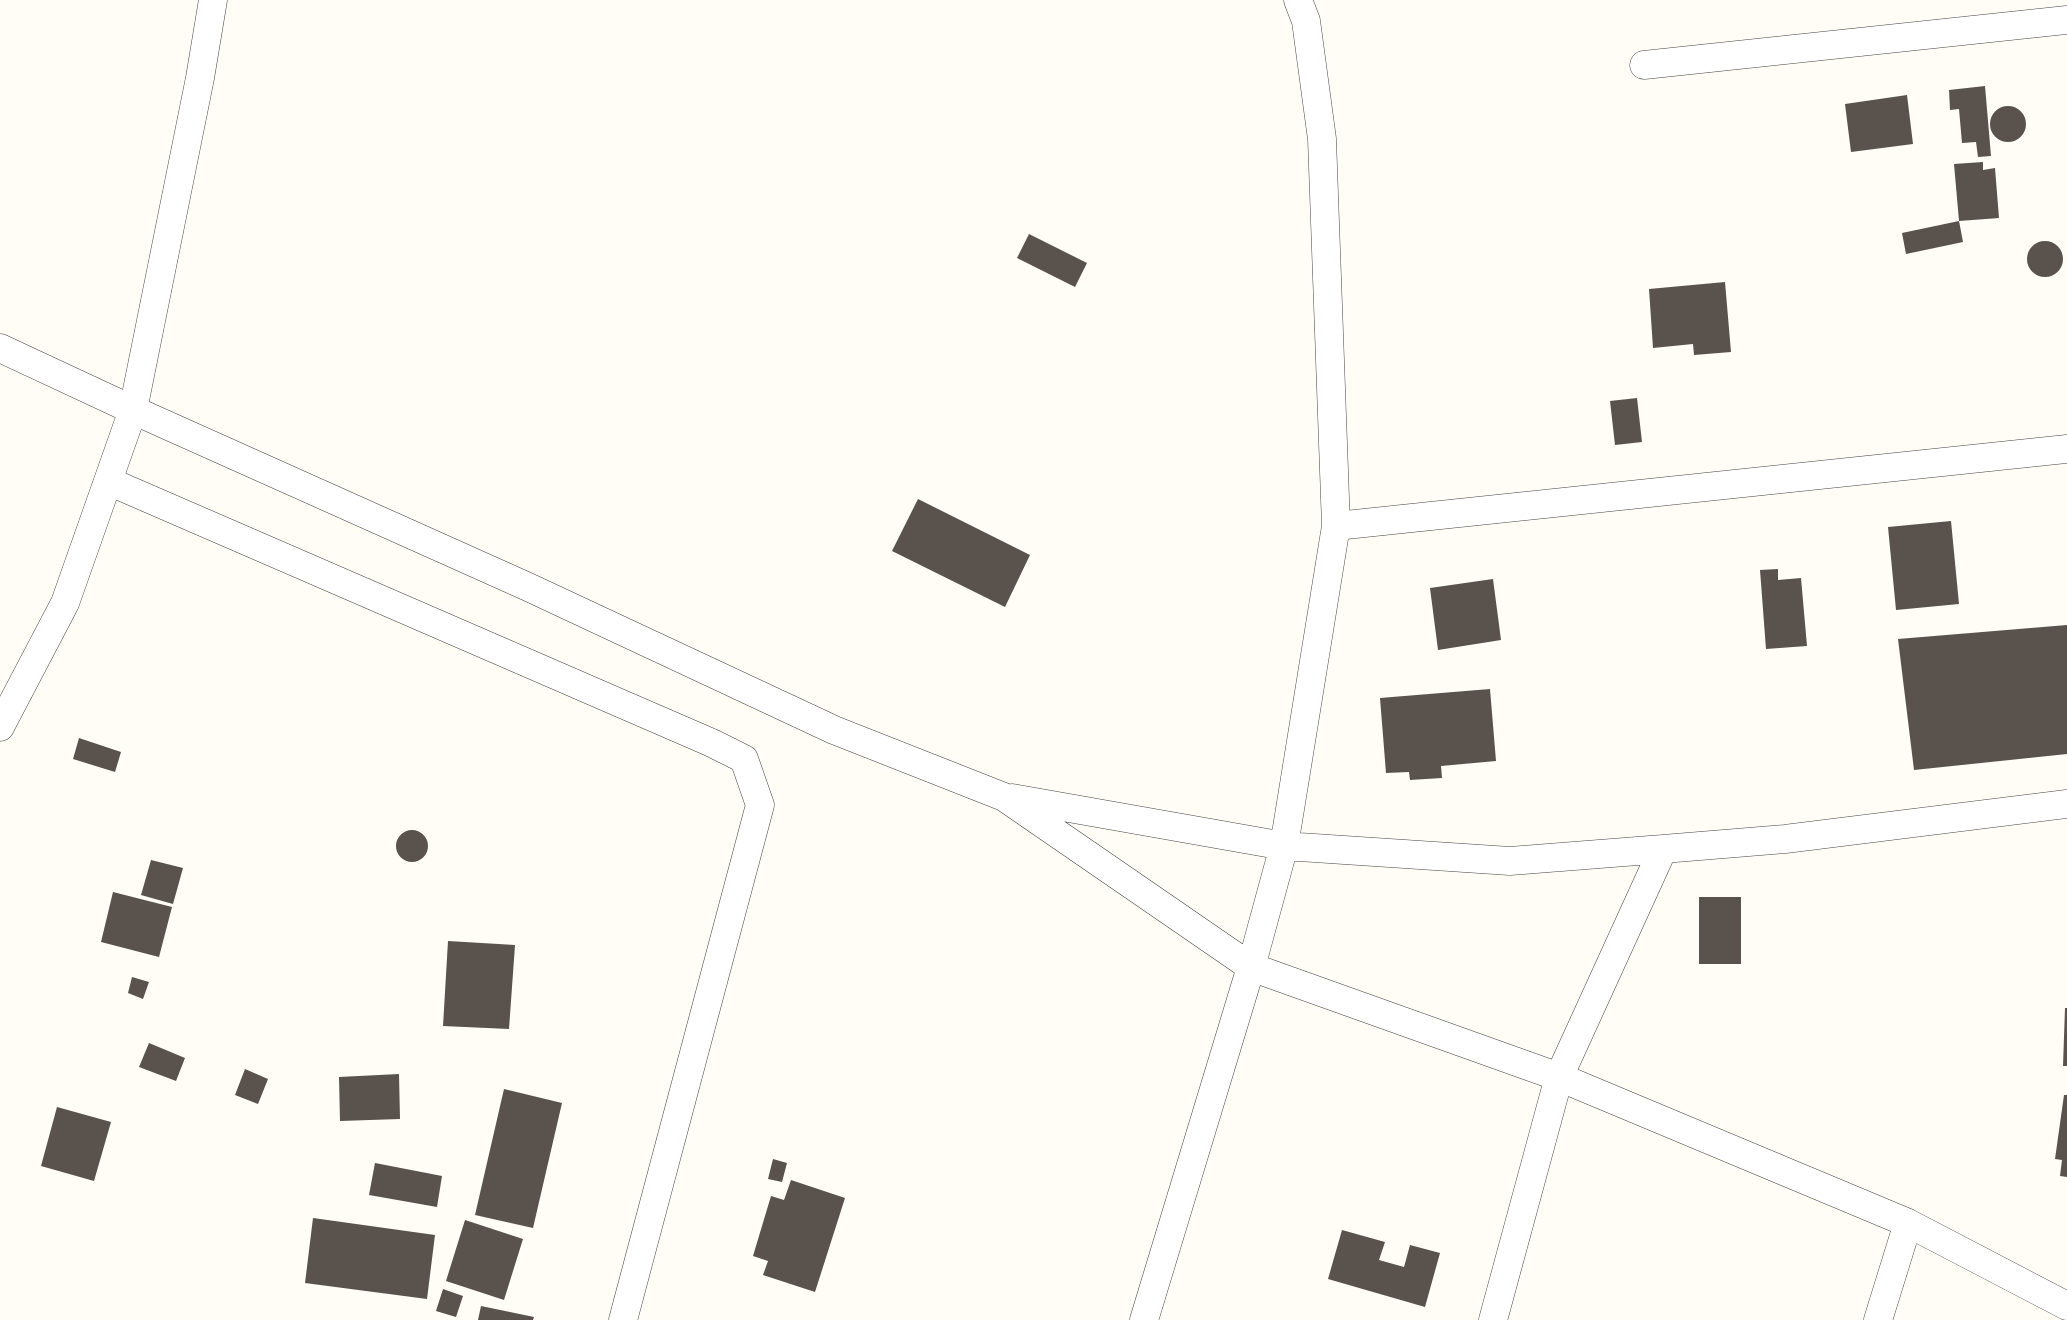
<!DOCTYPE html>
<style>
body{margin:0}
canvas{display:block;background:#fffdf5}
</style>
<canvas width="2067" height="1320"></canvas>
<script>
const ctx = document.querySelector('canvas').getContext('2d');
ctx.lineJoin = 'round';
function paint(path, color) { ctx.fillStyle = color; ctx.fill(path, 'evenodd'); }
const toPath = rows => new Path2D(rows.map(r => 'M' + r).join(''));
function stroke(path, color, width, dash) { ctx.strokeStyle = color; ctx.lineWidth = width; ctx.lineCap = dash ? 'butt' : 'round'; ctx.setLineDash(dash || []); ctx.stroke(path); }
paint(toPath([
 [1985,86,1991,156,1978,157,1976,142,1962,143,1959,109,1950,110,1949,90],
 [1907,95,1913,144,1851,152,1845,104],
 '1990 124a18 18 0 1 1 36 0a18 18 0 1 1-36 0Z',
 [1983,162,1983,170,1995,168,1999,218,1959,221,1963,242,1906,254,1902,233,1959,221,1954,164],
 [1029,234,1087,263,1075,287,1017,258],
 '2027 259a18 18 0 1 1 36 0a18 18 0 1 1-36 0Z',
 [1725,282,1731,352,1694,355,1693,344,1653,348,1649,289],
 [1637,398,1642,442,1615,445,1610,401],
 [918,499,1030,555,1005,607,892,551],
 [1951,521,1959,604,1896,610,1888,527],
 [1778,569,1778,580,1801,578,1807,646,1766,649,1760,570],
 [1493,579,1501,640,1438,650,1430,588],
 [2067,625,2067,754,1914,770,1898,639],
 [1490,689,1496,761,1441,766,1442,778,1410,780,1409,772,1386,773,1380,698],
 [79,738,121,752,115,772,73,759],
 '396 846a16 16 0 1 1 32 0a16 16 0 1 1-32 0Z',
 [151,860,183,868,173,904,141,895],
 [113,892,172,907,159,957,101,942],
 [1699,897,1741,897,1741,964,1699,964],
 [448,941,515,945,509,1029,443,1026],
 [132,977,149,982,143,999,128,993],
 [2065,1008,2067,1008,2067,1066,2063,1066],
 [149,1043,185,1058,176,1081,139,1067],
 [245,1069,268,1079,258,1104,235,1095],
 [399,1074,400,1119,340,1121,339,1077],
 [504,1089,562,1103,533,1228,475,1215],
 [2064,1095,2067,1095,2067,1177,2060,1176,2062,1160,2055,1159],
 [57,1107,111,1122,94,1181,41,1166],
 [773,1159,787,1163,782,1182,768,1179],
 [375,1163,442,1176,437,1207,369,1195],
 [791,1180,845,1198,815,1292,763,1275,768,1261,753,1256,771,1196,784,1200],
 [313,1218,435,1235,427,1299,305,1283],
 [465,1220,523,1239,504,1300,446,1281],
 [1342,1230,1385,1242,1379,1260,1404,1267,1410,1245,1440,1253,1425,1307,1328,1279],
 [443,1289,463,1296,456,1317,436,1311],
 [481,1306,534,1317,533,1320,478,1320]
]), '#5a524d');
const street = toPath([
 [1644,65,2067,20],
 [0,348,133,410,526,586,834,730,1004,797,1251,967,1559,1077,1908,1223,2067,1306],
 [108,481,712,743,744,759,760,805,623,1320],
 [1336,526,2067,449],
 [0,727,65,603,133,410,200,78,213,0],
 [1012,798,1284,846,1510,861,1663,849],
 [1144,1320,1251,967,1284,846,1336,526,1322,139,1306,21,1298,0],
 [1493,1320,1559,1077,1663,849,1785,839,2067,804],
 [1878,1320,1908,1223]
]);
stroke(street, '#444', 29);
stroke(street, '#fff', 28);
</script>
